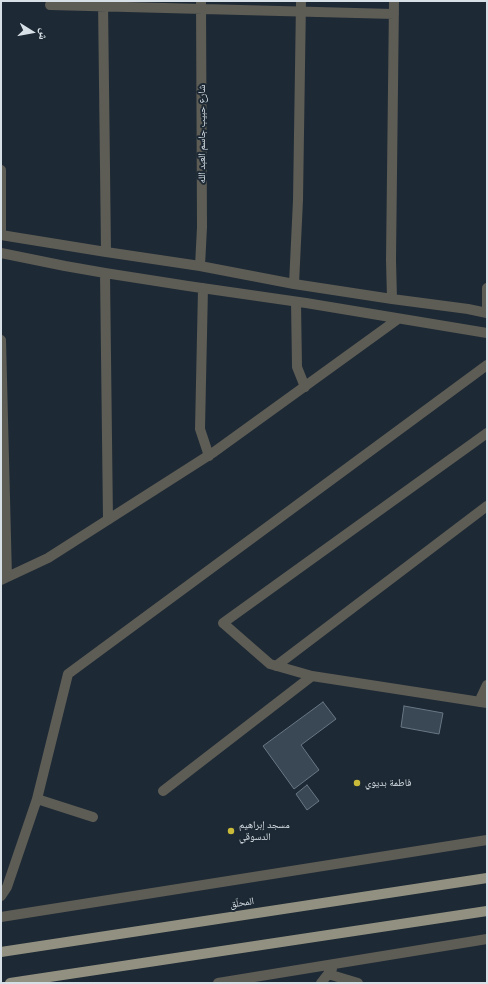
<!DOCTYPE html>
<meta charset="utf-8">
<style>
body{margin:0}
#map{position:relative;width:488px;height:984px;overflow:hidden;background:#1d2934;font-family:Lora,"Noto Naskh Arabic",serif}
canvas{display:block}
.frame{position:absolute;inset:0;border:2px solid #d8e0e7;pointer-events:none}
.north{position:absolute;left:12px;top:12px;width:40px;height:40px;-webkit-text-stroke:3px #1d2934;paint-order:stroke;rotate:101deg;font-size:11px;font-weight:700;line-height:16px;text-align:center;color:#d8e0e7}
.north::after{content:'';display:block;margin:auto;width:14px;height:18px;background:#d8e0e7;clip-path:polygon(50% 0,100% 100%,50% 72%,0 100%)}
</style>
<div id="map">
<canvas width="488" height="984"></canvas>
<div class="frame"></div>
<div class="north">ش</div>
</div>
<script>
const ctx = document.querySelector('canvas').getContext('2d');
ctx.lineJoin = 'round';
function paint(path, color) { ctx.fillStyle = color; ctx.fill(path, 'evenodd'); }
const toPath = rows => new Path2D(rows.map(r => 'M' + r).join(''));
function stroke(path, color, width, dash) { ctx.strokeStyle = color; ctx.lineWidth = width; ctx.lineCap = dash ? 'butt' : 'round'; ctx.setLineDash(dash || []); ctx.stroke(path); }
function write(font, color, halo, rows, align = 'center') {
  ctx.font = font + ' Lora,"Noto Naskh Arabic",serif'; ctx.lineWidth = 4; ctx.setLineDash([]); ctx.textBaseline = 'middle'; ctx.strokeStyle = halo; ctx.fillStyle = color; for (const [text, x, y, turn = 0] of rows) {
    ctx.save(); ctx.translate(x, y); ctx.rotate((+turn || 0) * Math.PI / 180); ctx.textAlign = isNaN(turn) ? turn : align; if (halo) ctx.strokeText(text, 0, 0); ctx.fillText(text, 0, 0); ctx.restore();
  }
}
const building = toPath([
 [323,702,336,719,301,745,319,770,294,789,263,746,323,702],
 [404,706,443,713,439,734,401,727,404,706],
 [307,785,319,801,307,810,296,794,307,785]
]);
paint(building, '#3a4754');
stroke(building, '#697785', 1);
stroke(toPath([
 [103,1,106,252],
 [50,5,394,14],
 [1,170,1,235],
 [1,235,106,252,200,266,294,284,392,299,468,309,487,313],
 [1,253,65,266,105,273,188,286,306,303,487,333],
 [200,266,202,227,201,1],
 [105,273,108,520],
 [294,284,298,200,301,1],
 [203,288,200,429,209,456],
 [392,299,391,260,394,1],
 [296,302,297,367,305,387],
 [487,313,487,288],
 [1,340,7,577],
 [487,433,223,623,270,664,312,676,487,703],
 [1,580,48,558,214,452,398,319],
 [276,666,487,506],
 [479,702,487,685],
 [163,791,312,676],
 [37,799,68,674,487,365],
 [1,896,7,887,37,799,93,817],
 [1,917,487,840],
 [328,974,358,983],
 [218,983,487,939],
 [321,983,332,969]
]), '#5d5c55', 10);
stroke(toPath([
 [1,952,487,878],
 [10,983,487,911]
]), '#929181', 10);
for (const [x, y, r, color] of [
 [357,783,4,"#c9ba3a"],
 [231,831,4,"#c9ba3a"]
]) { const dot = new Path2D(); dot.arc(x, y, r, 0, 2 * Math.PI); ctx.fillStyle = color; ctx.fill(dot); stroke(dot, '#1d2934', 1.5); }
write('10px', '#d8e0e7', '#1d2934', [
 ["شارع حبيب جاسم العبد الله",202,134,-90],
 ["المحلّق",242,903,-9]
]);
write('10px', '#d8e0e7', '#1d2934', [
 ["فاطمة بديوي",365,783],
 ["مسجد إبراهيم",239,825],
 ["الدسوقي",239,837]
], 'left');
</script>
